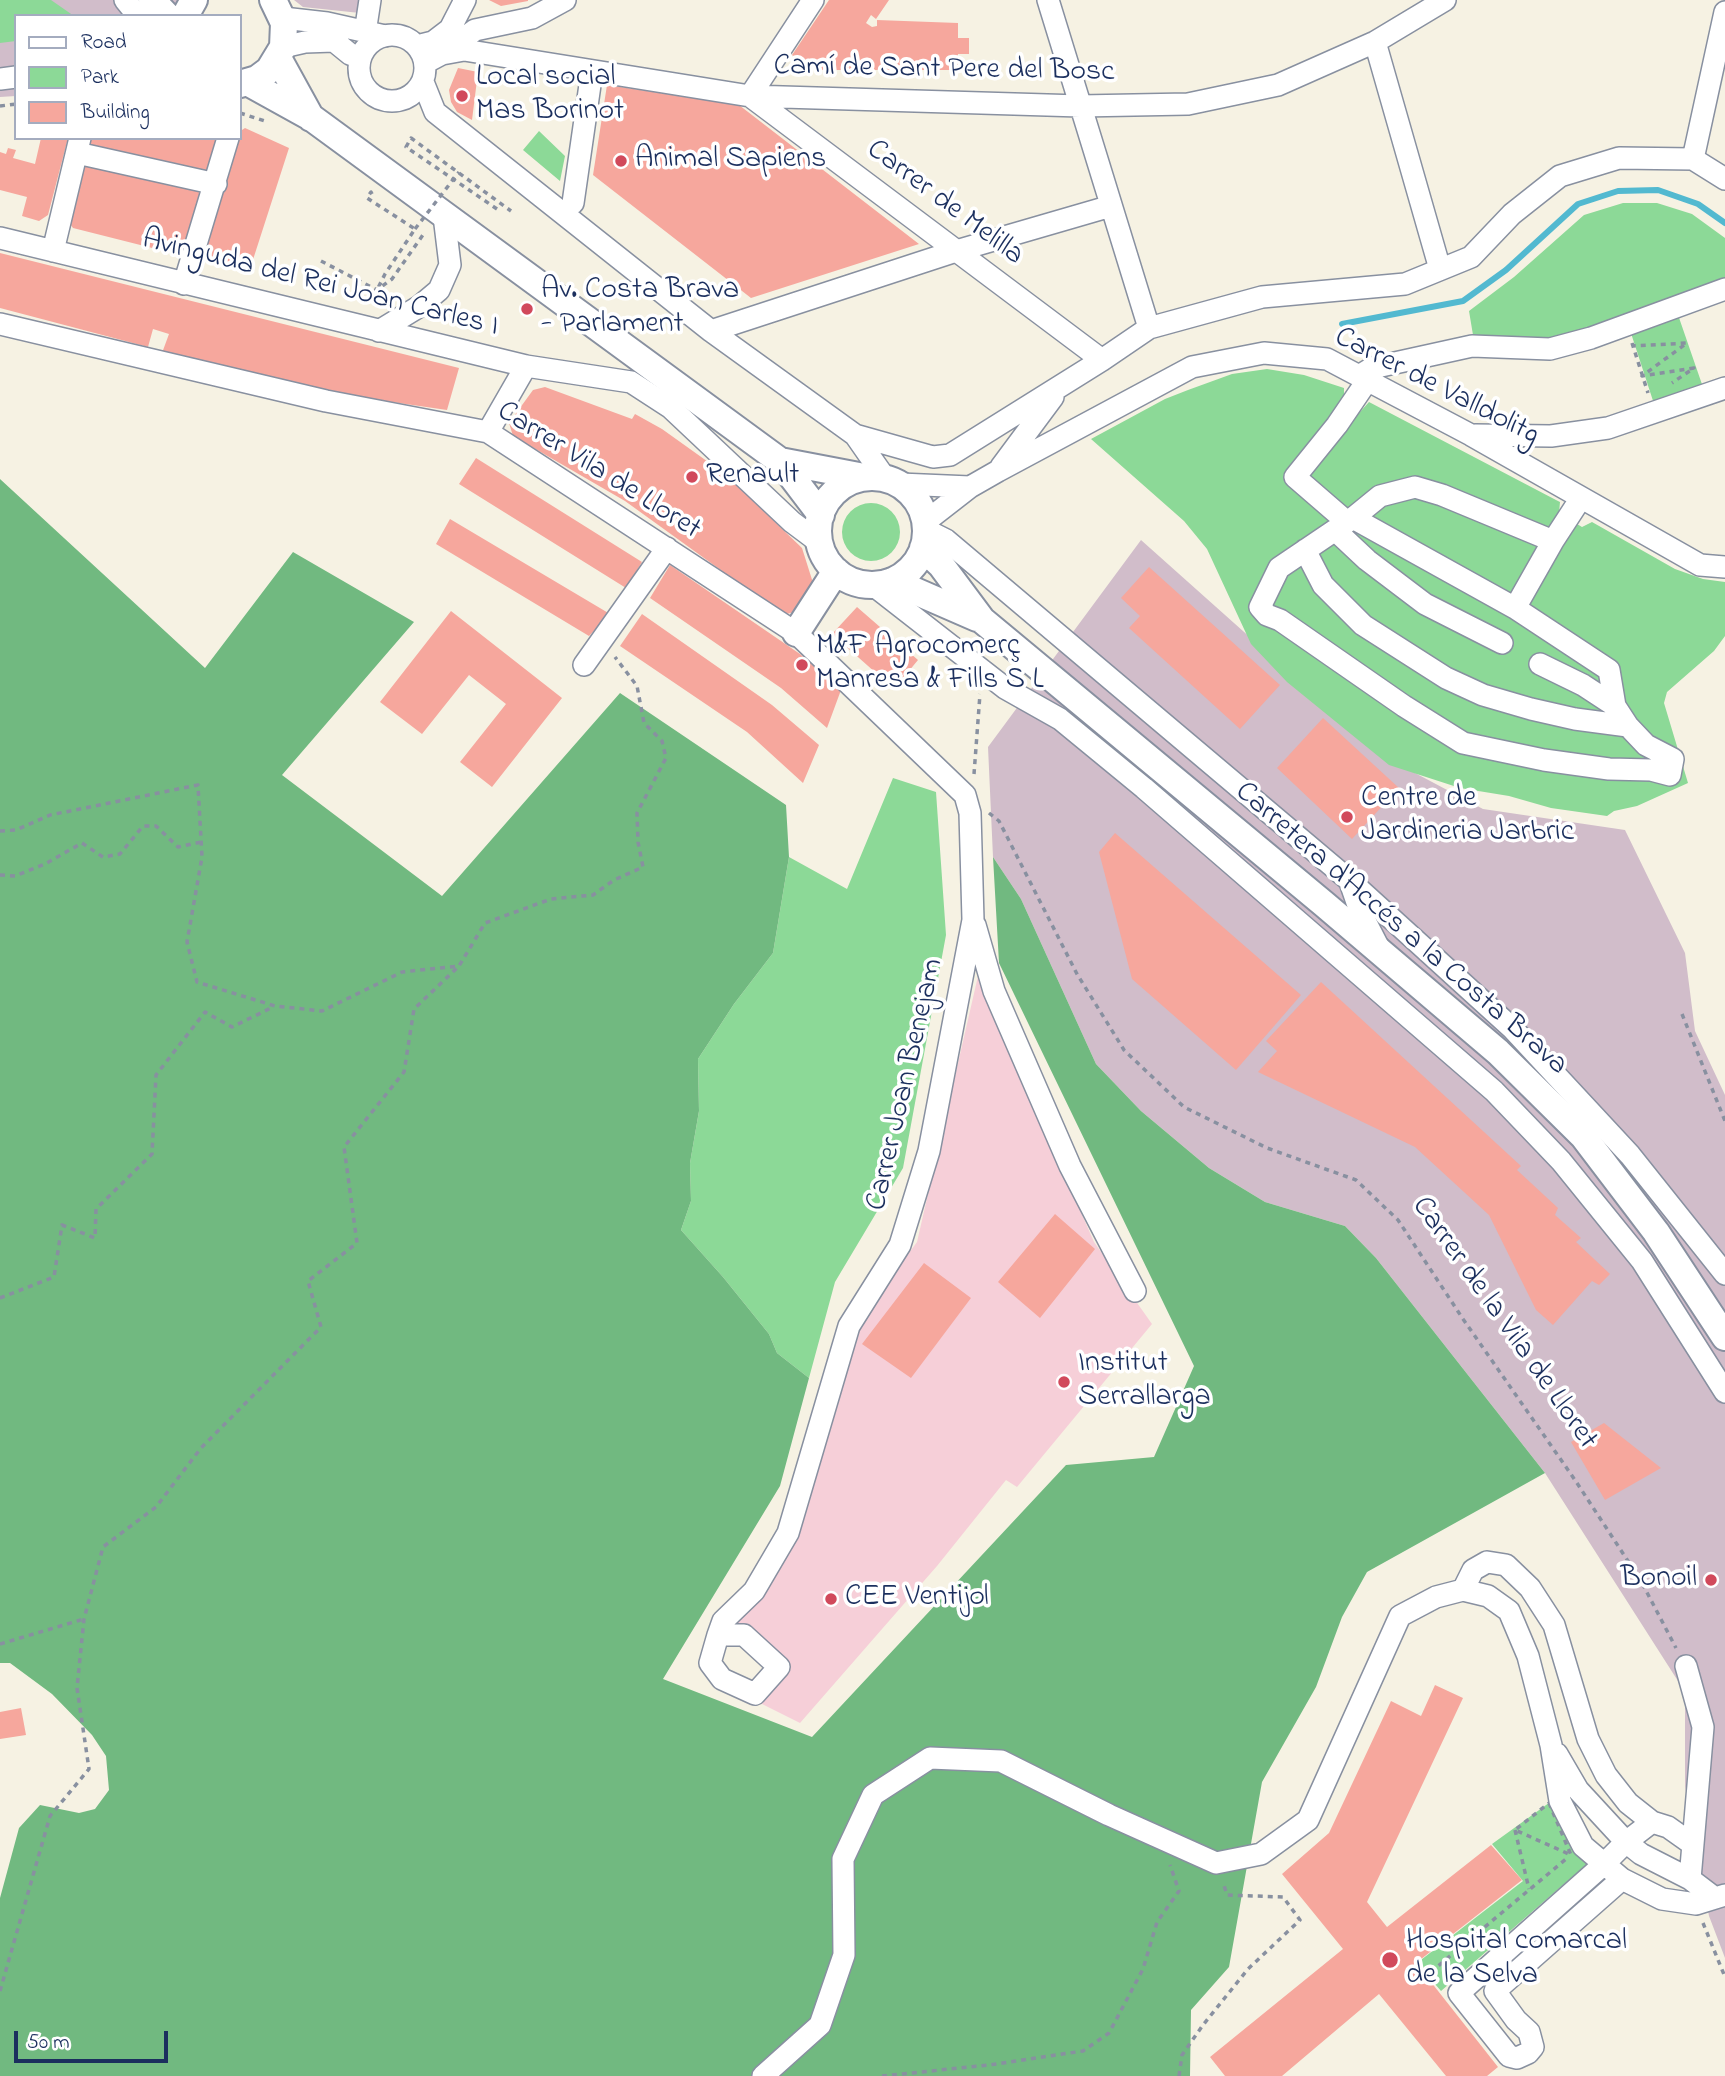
<!DOCTYPE html>
<meta charset="utf-8">
<style>
body{margin:0}
#map{position:relative;width:1725px;height:2076px;overflow:hidden;background:#f6f2e3;font-family:"Indie Flower",sans-serif}
canvas{display:block}
.legend{position:absolute;left:14px;top:14px;width:228px;height:126px;box-sizing:border-box;background:#fff;border:2px solid #a4acbf;margin:0;padding:9px 12px;list-style:none;font-size:21px;color:#1b2f5e}
.legend li{display:flex;align-items:center;gap:14px;height:35px}
.legend b{width:35px;border:2px solid #a4acbf}
.scale{position:absolute;left:14px;top:2031px;width:154px;height:32px;box-sizing:border-box;border:4px solid #1b2f5e;border-top:0;padding-left:9px;font-size:21px;line-height:24px;white-space:nowrap;color:#1b2f5e;-webkit-text-stroke:5px #fff;paint-order:stroke}
</style>
<div id="map">
<canvas width="1725" height="2076"></canvas>
<ul class="legend">
<li><b style="height:9px;background:#fff"></b>Road</li>
<li><b style="height:19px;background:#8cd997"></b>Park</li>
<li><b style="height:19px;background:#f6a79d"></b>Building</li>
</ul>
<div class="scale">50 m</div>
</div>
<script>
const ctx = document.querySelector('canvas').getContext('2d');
ctx.lineJoin = 'round';
function paint(path, color) { ctx.fillStyle = color; ctx.fill(path, 'evenodd'); }
const toPath = rows => new Path2D(rows.map(r => 'M' + r).join(''));
function stroke(path, color, width, dash) { ctx.strokeStyle = color; ctx.lineWidth = width; ctx.lineCap = dash ? 'butt' : 'round'; ctx.setLineDash(dash || []); ctx.stroke(path); }
function write(font, color, halo, rows, align = 'center') {
  ctx.font = font + ' "Indie Flower",sans-serif'; ctx.lineWidth = 7; ctx.setLineDash([]); ctx.textBaseline = 'middle'; ctx.strokeStyle = halo; ctx.fillStyle = color; for (const [text, x, y, turn = 0] of rows) {
    ctx.save(); ctx.translate(x, y); ctx.rotate((+turn || 0) * Math.PI / 180); ctx.textAlign = isNaN(turn) ? turn : align; if (halo) ctx.strokeText(text, 0, 0); ctx.fillText(text, 0, 0); ctx.restore();
  }
}
paint(toPath([
 [978,976,1094,1242,1152,1324,1017,1487,1006,1480,937,1566,800,1723,754,1700,787,1660,732,1621,795,1536,854,1328,917,1242]
]), '#f6cfd8');
paint(toPath([
 [0,0,178,0,167,16,16,16,16,96,0,97],
 [294,0,362,0,360,13,303,7],
 [1141,540,1383,756,1483,809,1625,830,1685,953,1695,1031,1725,1095,1725,1958,1709,1916,1685,1786,1685,1692,1545,1473,1376,1258,1345,1226,1265,1202,1209,1168,1141,1111,1096,1064,1021,899,993,857,988,747]
]), '#d1bdca');
paint(toPath([
 [0,0,51,0,74,16,16,16,16,41,0,43],
 [539,131,565,156,560,181,523,150],
 [1623,203,1657,203,1692,214,1725,238,1725,285,1550,346,1474,341,1469,311,1514,277,1584,215],
 [1676,309,1705,393,1656,410,1628,324],
 [1267,369,1304,375,1344,388,1344,406,1359,413,1369,402,1556,500,1560,502,1559,513,1582,527,1592,522,1675,569,1703,579,1725,582,1725,636,1714,651,1667,692,1664,703,1688,783,1637,806,1614,811,1607,816,1551,808,1509,796,1460,788,1389,765,1287,682,1251,644,1207,549,1184,521,1091,439,1165,399,1188,390,1232,374],
 '842 532a29 29 0 1 1 58 0a29 29 0 1 1-58 0Z',
 [893,778,936,792,946,935,903,1168,835,1282,809,1378,777,1353,769,1334,723,1277,681,1230,691,1201,690,1163,699,1111,698,1059,734,1004,773,953,789,857,847,889],
 [1553,1800,1575,1852,1587,1864,1441,1991,1417,1963,1523,1881,1492,1844]
]), '#8cd997');
paint(toPath([
 [0,479,205,668,293,552,414,622,282,775,442,896,620,693,786,805,789,857,773,953,734,1004,698,1059,699,1111,690,1163,691,1201,681,1230,723,1277,769,1334,777,1353,809,1378,780,1486,663,1679,812,1737,1066,1465,1154,1457,1194,1366,999,963,993,857,1021,899,1096,1064,1141,1111,1209,1168,1265,1202,1345,1226,1376,1258,1545,1473,1367,1572,1342,1617,1316,1687,1262,1782,1229,1967,1191,2010,1190,2076,0,2076,0,1898,19,1828,40,1805,79,1813,95,1809,109,1790,106,1756,92,1735,52,1694,10,1663,0,1663]
]), '#71b980');
stroke(toPath([
 [1342,324,1463,301,1506,270,1578,204,1618,191,1658,190,1698,204,1725,223]
]), '#52b9d0', 6);
paint(toPath([
 [489,0,528,0,528,1,501,6],
 [829,0,889,0,876,19,871,15,866,23,872,27,877,26,877,20,958,23,958,38,969,38,969,54,958,54,957,70,814,70,792,55],
 [458,68,478,72,472,120,457,112,451,102,449,90],
 [607,85,739,105,919,244,751,298,593,175],
 [245,128,289,148,249,272,208,261,203,255,242,130],
 [41,138,68,138,48,215,39,221,22,216,27,197,0,190,0,152,6,154,8,148,16,150,13,158,35,164],
 [89,138,221,138,211,172,88,147],
 [84,165,197,189,202,198,185,248,176,254,73,228,68,221],
 [0,253,459,368,447,410,330,393,162,353,169,334,153,329,148,347,0,308],
 [545,387,632,419,635,414,662,429,725,474,802,548,814,586,798,611,783,615,625,501,513,436,509,423,533,390],
 [476,458,642,562,626,588,459,484],
 [450,519,610,614,589,636,436,544],
 [670,565,800,654,841,690,827,728,781,688,650,598],
 [1149,567,1280,685,1240,729,1129,628,1140,616,1121,598],
 [857,607,918,660,894,689,832,634],
 [451,611,562,698,492,787,460,762,506,704,469,675,422,734,380,702],
 [642,614,772,705,819,745,803,783,747,732,620,646],
 [1323,718,1399,788,1352,839,1277,768],
 [1115,833,1301,995,1236,1070,1132,979,1099,852],
 [1321,982,1521,1166,1517,1170,1558,1208,1555,1215,1581,1238,1576,1242,1610,1274,1599,1285,1592,1281,1553,1325,1536,1310,1489,1215,1415,1147,1258,1072,1277,1051,1266,1041],
 [1055,1214,1095,1249,1040,1318,998,1282],
 [924,1263,971,1298,911,1378,862,1344],
 [1604,1423,1661,1468,1605,1500,1571,1442],
 [1435,1685,1463,1698,1367,1902,1387,1927,1491,1845,1522,1880,1416,1963,1498,2067,1487,2076,1446,2076,1379,1994,1282,2076,1225,2076,1210,2057,1343,1949,1282,1874,1329,1833,1391,1701,1421,1716],
 [21,1708,26,1735,0,1739,0,1712]
]), '#f6a79d');
const minor = toPath([
 [125,0,138,16],
 [813,0,750,96,1102,360],
 [1048,0,1149,328],
 [283,18,327,23,385,36],
 [365,33,370,0],
 '359 68a33 33 0 1 1 66 0a33 33 0 1 1-66 0Z',
 [1375,42,1440,269],
 [417,46,433,42,450,29,465,0],
 [283,47,305,42,334,41,350,54,360,58],
 [444,53,475,30,532,18,565,0],
 [425,63,442,54,464,50,750,96,1080,106,1188,104,1278,85,1375,42,1445,0],
 [0,79,16,77],
 [423,82,435,112,711,331,855,435,885,478],
 [77,153,216,184],
 [1693,159,1725,12],
 [573,203,592,71],
 [0,238,526,366,631,382,671,408,792,522,820,543],
 [53,251,80,138],
 [184,284,228,138],
 [0,324,326,401,488,432,796,633,965,795,970,813,973,920,929,1151,900,1245,849,1326,788,1533,754,1591,723,1621,718,1635,710,1663,722,1679,755,1694,779,1667,744,1635,718,1635],
 [379,331,420,306,439,290,450,265,444,216],
 [711,331,956,251,1111,206],
 [1359,376,1372,368,1472,346,1550,349,1591,338,1725,289],
 [488,432,526,366],
 [855,435,933,457,950,455,1102,360,1149,328,1262,297,1405,284,1471,257,1512,214,1560,176,1619,158,1693,159,1725,179],
 [1475,435,1551,436,1608,428,1725,388],
 [1001,467,1053,397],
 [900,484,970,487],
 [1353,518,1515,608],
 [925,522,970,487,998,471,1192,367,1264,353,1327,359,1471,435,1700,565,1725,567],
 [1347,522,1295,477,1337,425,1367,381],
 [926,530,946,540,1349,880,1513,1029,1630,1155,1725,1274],
 [1335,530,1367,560,1425,604,1502,643],
 [1553,541,1442,495,1415,487,1380,496,1353,518,1279,568,1260,607,1267,615,1280,620,1404,706,1463,743,1544,760,1609,769,1651,770,1670,775,1673,759,1646,745,1628,726,1615,706,1609,670,1515,608,1553,541,1581,498],
 [1305,550,1323,585,1363,625,1446,678,1483,695,1531,709,1575,719,1628,726],
 [873,585,1005,688,1060,719,1144,788,1494,1091,1561,1161,1642,1261,1725,1392],
 [1540,664,1583,685,1615,706],
 [584,665,667,548],
 [1350,882,1360,911,1379,948],
 [975,925,994,991,1070,1166,1135,1291],
 [1463,1590,1473,1570,1487,1562,1506,1565,1530,1588,1554,1625,1588,1739,1606,1775,1628,1803,1652,1822],
 [1686,1666,1703,1727,1690,1879],
 [1557,1754,1578,1790,1626,1842,1641,1854,1690,1879,1715,1898],
 [1622,1879,1495,1991,1516,2020,1529,2032,1533,2047,1528,2053,1517,2058,1509,2056,1459,1993,1603,1865,1626,1842,1652,1822,1668,1827,1692,1844],
 [763,2076,820,2025,844,1955,843,1859,873,1795,930,1758,1001,1761,1109,1815,1216,1863,1261,1854,1308,1820,1400,1616,1436,1597,1463,1590,1488,1596,1509,1611,1528,1656,1551,1745,1560,1801,1583,1846,1622,1879,1662,1899,1696,1904,1725,1895]
]);
const major = toPath([
 [152,0,167,16],
 [185,16,194,0],
 [278,58,311,118],
 [247,82,312,118,780,461,821,515],
 [240,84,257,79,269,70,283,47,284,23,273,0],
 [780,461,864,477],
 '818 531a54 54 0 1 1 108 0a54 54 0 1 1-108 0Z',
 [923,548,941,565,982,620,1324,904,1498,1052,1583,1136,1656,1232,1725,1337],
 [892,581,977,618],
 [796,633,836,571]
]);
stroke(minor, '#8890a0', 24);
stroke(major, '#8890a0', 30);
stroke(toPath([
 [0,106,16,104],
 [240,113,268,122],
 [372,194,371,192,367,198,415,229,385,274,377,290],
 [497,209,406,147,411,138,511,211],
 [321,261,377,290,392,279,425,232],
 [1632,343,1648,393],
 [1635,345,1633,346,1687,343,1642,376,1694,368,1672,383],
 [974,774,980,694],
 [989,813,999,821,1077,974,1124,1050,1184,1107,1267,1148,1356,1180,1398,1220,1463,1319,1575,1480,1641,1581,1676,1648],
 [0,831,16,830,50,815,198,785,202,857,187,942,197,982,275,1006,322,1011,402,972,459,966,485,923,551,899,593,895,614,880,643,867,638,842,637,813,666,758,662,741,644,723,637,686,615,657],
 [0,875,15,876,45,864,82,843,103,857,120,854,143,826,156,826,178,847,201,842],
 [1682,1014,1725,1121],
 [0,1298,54,1277,62,1225,95,1238,96,1209,152,1154,156,1075,205,1012,232,1027,273,1007],
 [0,1644,84,1619],
 [1549,1803,1571,1855,1515,1830,1549,1803],
 [1515,1830,1529,1889],
 [1703,1923,1725,1977],
 [1431,1972,1566,1859],
 [0,1991,50,1816,89,1769,77,1688,84,1619,103,1547,156,1507,201,1448,321,1327,308,1281,357,1243,344,1147,404,1072,414,1009,459,966],
 [882,2076,989,2065,1083,2051,1109,2033,1143,1969,1157,1922,1179,1891,1170,1865],
 [1179,2076,1182,2055,1203,2025,1248,1969,1300,1920,1283,1897,1227,1895,1223,1882]
]), '#8890a0', 3.5, [5, 5]);
stroke(minor, '#fff', 21);
stroke(major, '#fff', 26);
stroke(toPath([
 [415,229,459,172]
]), '#8890a0', 3.5, [5, 5]);
for (const [x, y, r, color] of [
 [462,96,7,"#d1495b"],
 [621,161,7,"#d1495b"],
 [527,309,7,"#d1495b"],
 [692,477,7,"#d1495b"],
 [802,665,7,"#d1495b"],
 [1347,817,7,"#d1495b"],
 [1064,1382,7,"#d1495b"],
 [1711,1580,7,"#d1495b"],
 [831,1599,7,"#d1495b"],
 [1390,1960,9,"#d1495b"]
]) { const dot = new Path2D(); dot.arc(x, y, r, 0, 2 * Math.PI); ctx.fillStyle = color; ctx.fill(dot); stroke(dot, '#fff', 2.5); }
write('30px', '#1b2f5e', '#fff', [
 ["Camí de Sant Pere del Bosc",944,71,1],
 ["Carrer de Melilla",944,204,37],
 ["Avinguda del Rei Joan Carles I",320,285,14],
 ["Carrer de Valldolitg",1436,388,27],
 ["Carrer Vila de Lloret",598,472,32],
 ["Carretera d'Accés a la Costa Brava",1400,930,41],
 ["Carrer Joan Benejam",907,1085,-77],
 ["Carrer de la Vila de Lloret",1503,1324,55]
]);
write('30px', '#1b2f5e', '#fff', [
 ["Local social",476,79],
 ["Mas Borinot",476,113],
 ["Animal Sapiens",635,161],
 ["Av. Costa Brava",541,292],
 ["- Parlament",541,326],
 ["Renault",706,477],
 ["M&F Agrocomerç",816,648],
 ["Manresa & Fills S L",816,682],
 ["Centre de",1361,800],
 ["Jardineria Jarbric",1361,834],
 ["Institut",1078,1365],
 ["Serrallarga",1078,1399],
 ["Bonoil",1697,1580,"right"],
 ["CEE Ventijol",845,1599],
 ["Hospital comarcal",1406,1943],
 ["de la Selva",1406,1977]
], 'left');
</script>
